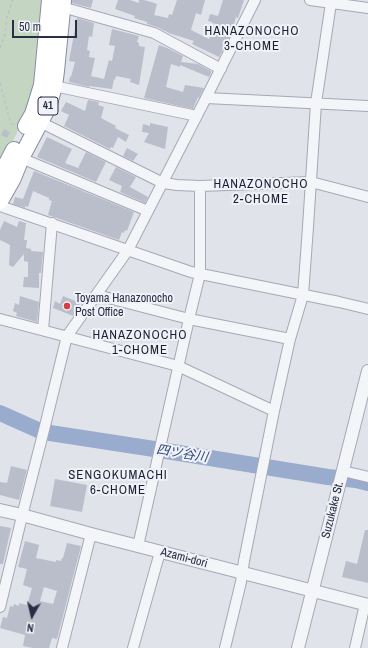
<!DOCTYPE html>
<meta charset="utf-8">
<style>
body{margin:0}
#map{position:relative;width:368px;height:648px;overflow:hidden;background:#e0e3ea;font-family:"Archivo Narrow",sans-serif}
canvas{display:block}
.north{position:absolute;left:12px;top:596px;width:40px;height:40px;-webkit-text-stroke:3px #f0f2f8;paint-order:stroke;rotate:188deg;font-size:11px;font-weight:700;line-height:16px;text-align:center;color:#282e43}
.north::after{content:'';display:block;margin:auto;width:14px;height:18px;background:#282e43;clip-path:polygon(50% 0,100% 100%,50% 72%,0 100%)}
.scale{position:absolute;left:12px;top:20px;width:65px;height:18px;box-sizing:border-box;border:2px solid #282e43;border-top:0;padding-left:5px;font-size:12px;line-height:14px;white-space:nowrap;color:#282e43;-webkit-text-stroke:3px #f0f2f8;paint-order:stroke}
</style>
<div id="map">
<canvas width="368" height="648"></canvas>
<div class="north">N</div>
<div class="scale">50 m</div>
</div>
<script>
const ctx = document.querySelector('canvas').getContext('2d');
ctx.lineJoin = 'round';
function paint(path, color) { ctx.fillStyle = color; ctx.fill(path, 'evenodd'); }
const toPath = rows => new Path2D(rows.map(r => 'M' + r).join(''));
function stroke(path, color, width, dash) { ctx.strokeStyle = color; ctx.lineWidth = width; ctx.lineCap = dash ? 'butt' : 'round'; ctx.setLineDash(dash || []); ctx.stroke(path); }
function write(font, color, halo, rows, align = 'center') {
  ctx.font = font + ' "Archivo Narrow","Noto Sans JP",sans-serif'; ctx.lineWidth = 4; ctx.setLineDash([]); ctx.textBaseline = 'middle'; ctx.strokeStyle = halo; ctx.fillStyle = color; for (const [text, x, y, turn = 0] of rows) {
    ctx.save(); ctx.translate(x, y); ctx.rotate((+turn || 0) * Math.PI / 180); ctx.textAlign = isNaN(turn) ? turn : align; if (halo) ctx.strokeText(text, 0, 0); ctx.fillText(text, 0, 0); ctx.restore();
  }
}
paint(toPath([
 [0,0,43,0,35,84,27,113,0,166]
]), '#c4d5c1');
stroke(toPath([
 [0,413,38,430,50,433,154,449,328,477,356,480,368,483]
]), '#99accd', 16);
paint(toPath([
 [72,0,93,0,91,8,72,3],
 [118,0,130,0,139,3,139,0,144,0,151,2,157,4,154,15,168,18,169,14,172,15,177,0,205,0,201,15,196,13,191,30,209,39,216,24,212,23,212,22,208,21,210,14,218,16,223,0,244,0,238,18,236,17,231,34,219,57,192,44,194,41,169,33,157,27,147,24,147,22,134,18,135,16,115,9],
 [77,18,94,23,92,37,89,36,87,50,90,51,89,57,95,58,91,76,104,79,109,60,112,61,115,46,109,45,112,29,139,36,137,42,139,43,139,46,145,47,139,85,130,82,131,79,116,76,115,80,114,79,112,89,89,86,89,87,69,82,70,76,71,77,75,62,69,61],
 [159,45,167,48,183,56,181,62,198,64,211,71,211,73,209,77,180,65,180,67,171,64,166,87,183,92,185,85,204,88,199,98,198,97,193,109,144,98],
 [88,100,99,102,98,105,104,107,101,118,116,126,115,128,129,135,126,142,118,137,113,148,111,147,110,149,64,126,69,115,61,111,66,102,85,111],
 [150,123,168,127,165,149,144,142,149,133,142,132,143,124,150,126],
 [4,129,10,132,7,138,1,135],
 [47,137,72,149,65,163,78,168,86,152,106,162,96,182,37,157],
 [127,148,138,154,133,161,123,156],
 [116,167,136,177,130,187,148,197,145,203,120,192,122,186,109,180],
 [34,171,134,212,127,231,125,230,124,233,122,232,119,240,48,215,52,201,49,200,49,198,33,191,28,207,25,206,25,208,13,204,15,197,23,199],
 [4,221,17,227,19,221,26,223,24,240,27,240,26,248,31,249,31,251,43,252,41,273,39,273,39,288,23,287,24,277,28,277,28,262,24,261,24,254,13,267,9,265,10,245,0,240,0,230],
 [20,296,39,302,37,322,16,316,17,313,13,311,15,303,19,305],
 [63,296,80,303,77,311,73,316,53,308,55,301,60,304],
 [11,466,27,470,19,500,0,495,0,482,7,483],
 [55,479,87,485,82,512,50,506],
 [0,526,11,528,3,564,0,564],
 [365,530,368,530,368,583,342,577,346,561,357,564],
 [25,541,39,545,36,558,56,562,56,560,61,561,62,558,63,558,67,543,81,546,57,639,52,638,49,648,33,648,23,646,25,635,0,628,3,617,7,618,10,606,13,607,14,604,19,606,19,603,27,605,32,588,23,585,27,569,18,567],
 [44,587,57,591,53,604,40,601]
]), '#babecb');
const minor = toPath([
 [310,0,368,8],
 [62,7,154,33,221,69],
 [54,86,197,116],
 [206,98,368,106],
 [40,122,163,183,177,185,200,186,311,182,368,197],
 [21,158,148,211],
 [0,206,191,272,339,302,368,309],
 [97,295,189,319,290,339],
 [0,319,178,366,274,411],
 [43,330,52,223],
 [343,471,368,477],
 [138,546,189,319,200,274,200,186],
 [0,607,25,504,44,430,67,336,128,250,206,98,255,0],
 [62,648,91,534],
 [133,648,160,552],
 [225,648,241,582,244,561,274,411,290,339,303,295,308,227,316,103,331,3],
 [355,648,365,604]
]);
const tertiary = toPath([
 [0,510,22,515,91,534,368,605],
 [298,648,368,371]
]);
const trunk = toPath([
 [26,126,33,114,42,85,50,0],
 [0,177,14,150],
 [0,201,13,178,21,158,48,107,54,86,56,71,63,0]
]);
stroke(minor, '#a5a9b5', 12);
stroke(tertiary, '#a5a9b5', 14);
stroke(trunk, '#878ea2', 18);
stroke(toPath([
 [0,48,5,34,7,16,13,0],
 [0,83,10,121,13,125]
]), '#bfc1c9', 1.5, [3, 3]);
stroke(minor, '#f4f5f8', 10);
stroke(tertiary, '#f4f5f8', 12);
stroke(trunk, '#fff', 16);
for (const [x, y, r, color] of [
 [67,306,4,"#d73d42"]
]) { const dot = new Path2D(); dot.arc(x, y, r, 0, 2 * Math.PI); ctx.fillStyle = color; ctx.fill(dot); stroke(dot, '#f0f2f8', 1.5); }
for (const [x, y, w] of [
 [48,106,20]
]) { const box = new Path2D(); box.roundRect(x - w / 2, y - 9, w, 18, 3); ctx.fillStyle = '#f0f2f8'; ctx.fill(box); stroke(box, '#282e43', 1); }
write('bold 11px', '#282e43', null, [
 ["41",48,106]
]);
write('12px', '#282e43', '#f0f2f8', [
 ["Toyama Hanazonocho",75,299],
 ["Post Office",75,313]
], 'left');
write('12px', '#282e43', '#f0f2f8', [
 ["Suzukake St.",333,510,-76],
 ["Azami-dori",184,558,15]
]);
ctx.letterSpacing = '1px';
write('13px', '#1a2034', '#f0f2f8', [
 ["HANAZONOCHO",252,32],
 ["3-CHOME",252,47],
 ["HANAZONOCHO",261,185],
 ["2-CHOME",261,200],
 ["HANAZONOCHO",140,336],
 ["1-CHOME",140,351],
 ["SENGOKUMACHI",118,476],
 ["6-CHOME",118,491]
]);
ctx.letterSpacing = '0px';
write('italic 13px', '#2f477a', '#f0f2f8', [
 ["四ツ谷川",182,454,9]
]);
</script>
